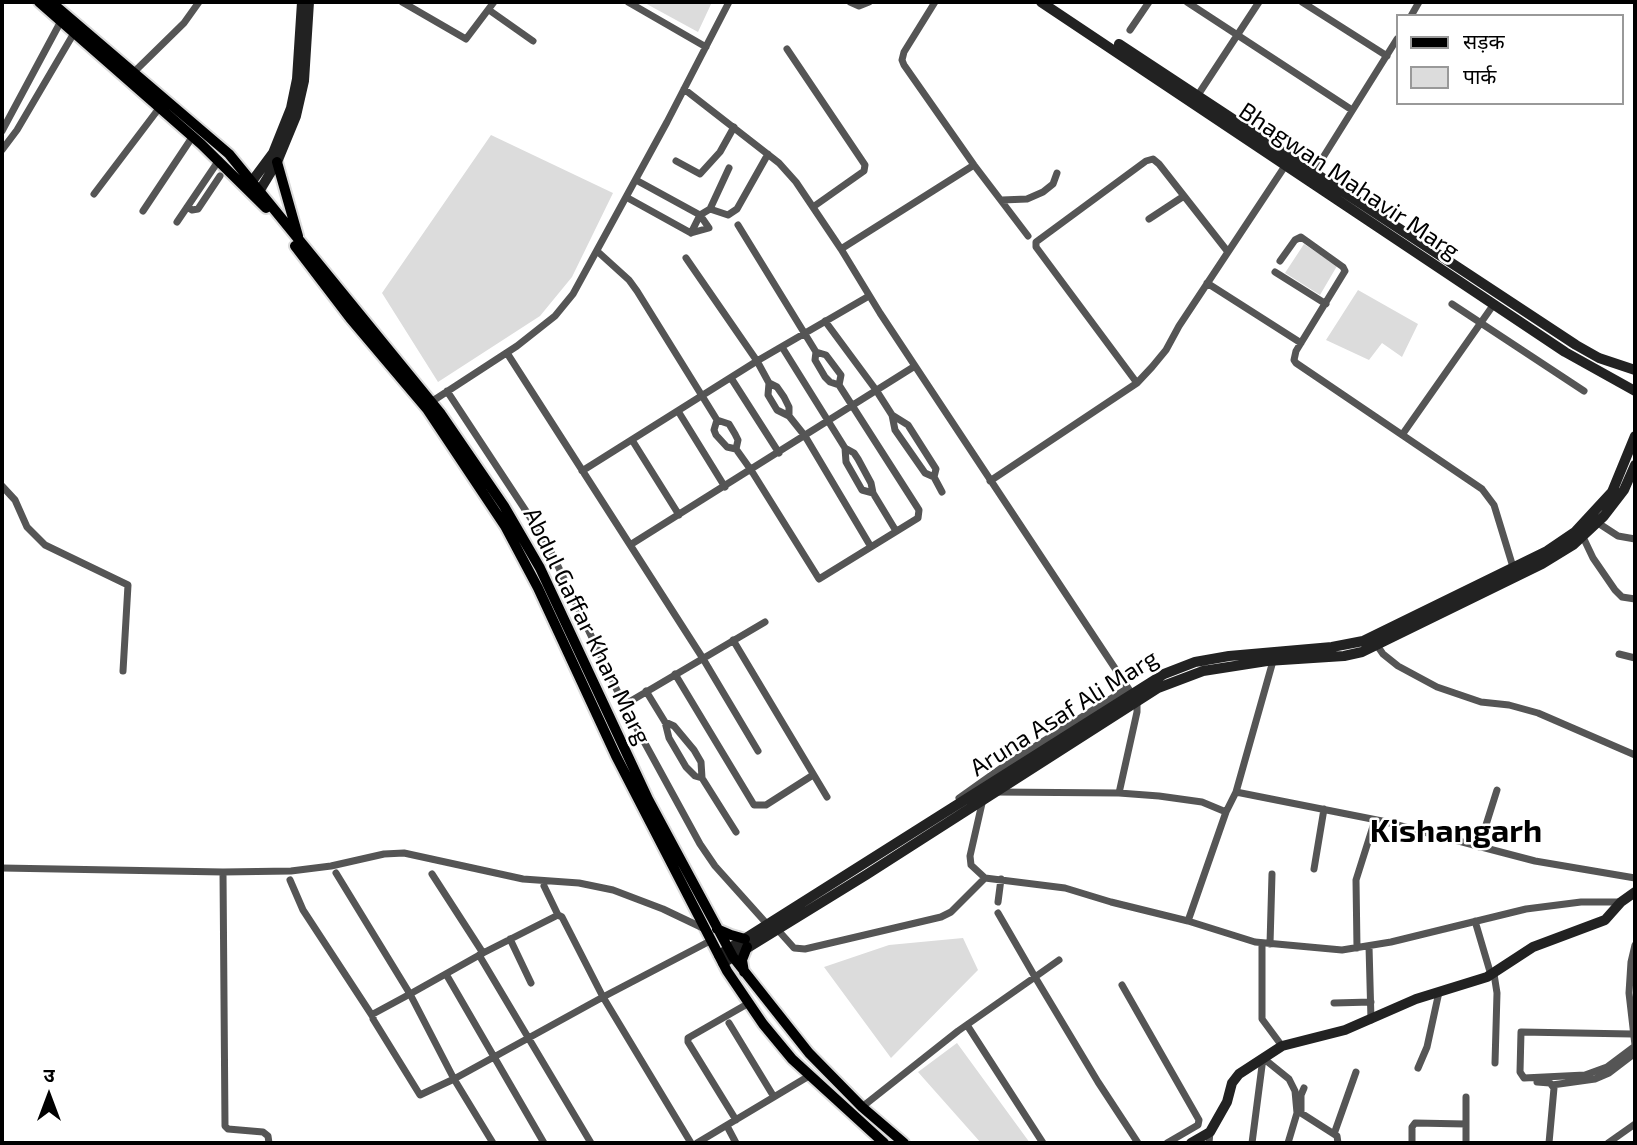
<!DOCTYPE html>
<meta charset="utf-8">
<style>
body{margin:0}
#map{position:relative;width:1637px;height:1145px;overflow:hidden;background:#fff;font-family:"Exo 2","Noto Sans Devanagari",sans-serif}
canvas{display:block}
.frame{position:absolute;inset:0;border:4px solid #000;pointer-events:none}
.legend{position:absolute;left:1396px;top:14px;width:228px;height:91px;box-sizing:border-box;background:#fff;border:2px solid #999;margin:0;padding:9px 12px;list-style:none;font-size:21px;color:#000}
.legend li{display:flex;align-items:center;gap:14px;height:35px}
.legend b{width:35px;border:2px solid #999}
.north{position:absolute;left:14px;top:1061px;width:70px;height:70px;-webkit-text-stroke:5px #fff;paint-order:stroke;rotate:0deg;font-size:19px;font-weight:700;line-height:28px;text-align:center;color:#000}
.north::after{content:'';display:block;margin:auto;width:24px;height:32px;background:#000;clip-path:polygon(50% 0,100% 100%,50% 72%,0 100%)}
</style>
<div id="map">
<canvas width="1637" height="1145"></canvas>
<div class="frame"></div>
<ul class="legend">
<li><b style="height:9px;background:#000"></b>सड़क</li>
<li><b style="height:19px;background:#dcdcdc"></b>पार्क</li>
</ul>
<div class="north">उ</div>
</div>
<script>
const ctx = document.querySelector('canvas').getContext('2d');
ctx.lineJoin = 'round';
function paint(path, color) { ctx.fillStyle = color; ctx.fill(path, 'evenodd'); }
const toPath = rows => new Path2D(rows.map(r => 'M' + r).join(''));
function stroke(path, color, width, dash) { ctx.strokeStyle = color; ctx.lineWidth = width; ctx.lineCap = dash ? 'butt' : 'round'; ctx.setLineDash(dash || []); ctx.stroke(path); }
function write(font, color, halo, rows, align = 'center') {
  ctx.font = font + ' "Exo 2",sans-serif'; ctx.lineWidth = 5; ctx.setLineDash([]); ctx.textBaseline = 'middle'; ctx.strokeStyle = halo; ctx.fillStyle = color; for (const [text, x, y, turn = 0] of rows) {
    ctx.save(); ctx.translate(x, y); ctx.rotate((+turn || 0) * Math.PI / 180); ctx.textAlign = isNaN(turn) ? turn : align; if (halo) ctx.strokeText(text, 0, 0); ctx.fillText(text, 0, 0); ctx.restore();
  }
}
paint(toPath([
 [643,2,712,2,698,32],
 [491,135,613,193,572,277,540,316,438,382,382,293],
 [1304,244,1337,266,1320,295,1285,273],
 [1358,290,1418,324,1402,357,1382,343,1369,360,1326,340],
 [963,938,978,970,891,1058,824,967,889,945],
 [957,1043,1030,1143,981,1143,918,1072]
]), '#dcdcdc');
const primary = toPath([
 [39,2,201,144,266,208],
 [51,2,229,154,441,414,504,506,540,568,648,799,733,957,809,1053,862,1107,904,1143],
 [277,162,298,236],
 [295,246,350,318,427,409,505,526,538,588,616,756,727,971,763,1024,792,1059,884,1143],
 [717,929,731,935,745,939],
 [744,972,742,960,747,947]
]);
stroke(primary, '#dbdbdb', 14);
stroke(toPath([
 [402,2,466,39,494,2],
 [628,2,706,47],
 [850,2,859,6,869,2],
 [935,2,904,52,902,60,904,65,974,165,1028,236],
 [1187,2,1352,110],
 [1302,2,1387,56],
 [489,10,533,41],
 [1411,16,1419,2],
 [1130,30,1149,2],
 [787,49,865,165,864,171,813,207],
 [133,73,184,23,199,2],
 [684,89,779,163,796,182,841,249,880,313,1132,694,1137,702,1137,712,1119,793],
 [1196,98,1259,2],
 [2,131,61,21],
 [2,150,17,130,74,33],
 [676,161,700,174,720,152,734,127],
 [1312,175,1397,39],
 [94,194,160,107],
 [626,197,691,233,709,228,700,215,636,180],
 [1002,200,1027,199,1043,192,1053,184,1057,173],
 [187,207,192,210,198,209,220,176],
 [710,209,728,215,737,209,768,154],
 [143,211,193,136],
 [1149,219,1184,196],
 [177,222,219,160],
 [738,225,816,352,815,360,825,377,830,382,839,385],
 [691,233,700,215,710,209,729,168],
 [841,249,974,165],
 [597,251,629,280,637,291,717,420,729,424,735,434,738,440,736,449],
 [686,258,757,361,769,383,777,387,784,397,789,407,789,416],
 [1280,261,1295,240,1301,237,1343,267,1345,271,1296,351,1294,360,1296,363,1482,489,1494,505,1513,567],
 [1275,272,1326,304],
 [1207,283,1301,343],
 [1452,304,1584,391],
 [825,321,876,390,892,415,895,430,925,473,934,477],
 [782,347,845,448,854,453,858,459,871,483,873,493,896,531],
 [507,353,702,657,758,751],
 [731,378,779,453],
 [769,383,768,395,777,410,789,416,805,436,871,547],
 [1137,383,1036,247,1036,242,1146,161,1153,159,1159,164,1228,252],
 [447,391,547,543,624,705,700,844,715,866,767,924],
 [431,402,517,346,555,316,573,294,667,122,729,2],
 [678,411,725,487],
 [892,415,908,425,936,469,934,477,942,492],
 [717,420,714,430,716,435,727,447,736,449,751,470,819,579,918,518,919,510,839,385,841,375,826,355,816,352],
 [1402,435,1494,304],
 [632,440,679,515],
 [845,448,846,462,862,490,873,493],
 [582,471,757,361,869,296],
 [990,481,1137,383,1152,367,1166,350,1179,326,1287,163],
 [2,486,15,500,27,527,45,545,128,585,123,671],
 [1598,523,1618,536,1635,539],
 [1583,537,1593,558,1615,590,1622,597,1635,599],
 [630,545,915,366],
 [733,640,827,797],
 [1374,641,1383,654,1398,666,1437,687,1481,702,1509,705,1538,713,1635,755],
 [1619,654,1635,658],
 [675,674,754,805,766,805,813,775],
 [646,691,665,722,669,738,686,767,695,776,702,778],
 [624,705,765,622],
 [665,722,674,726,694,750,701,762,702,778,736,832],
 [995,792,1119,793,1159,796,1202,802,1226,812,1188,921],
 [1236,792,1382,821,1535,861,1635,878],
 [959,798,1004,766,1128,688],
 [983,799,970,856,971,865,985,878],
 [1226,812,1236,792,1273,661],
 [1479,847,1497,790],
 [2,868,223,872,291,871,331,866,384,854,404,853,523,879,579,883,613,890,663,909,705,929],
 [1314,869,1324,809],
 [223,872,225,1126,228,1129,263,1132,268,1136,269,1143],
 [336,873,410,994,454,1079,420,1095,373,1019,373,1014,410,994,483,953,558,915,562,917,603,997,691,1143],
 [432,874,483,953],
 [290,880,303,910,373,1017],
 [544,886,558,915],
 [998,902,1001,879],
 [998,913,1035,977,1059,960],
 [1475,921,1491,975],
 [777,929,794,948,805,949,941,917,951,912,985,878,1065,888,1111,902,1188,921,1255,942,1342,950,1391,942,1526,909,1581,902,1621,902],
 [510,939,531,983],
 [1262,943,1262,1019,1282,1046],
 [1270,944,1272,874],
 [1635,945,1631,962,1629,993,1635,1045],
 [1369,946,1371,1020],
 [1357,948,1356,880,1375,820],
 [479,955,591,1143],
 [446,974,544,1143],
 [1494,974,1497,993,1495,1063],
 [1122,985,1199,1120,1198,1125,1167,1143],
 [1334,1003,1371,1002],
 [729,1023,774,1097],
 [967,1025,1043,1143],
 [1632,1034,1521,1032,1520,1072,1524,1078,1585,1075,1607,1067,1635,1046],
 [1263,1058,1289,1079,1295,1091,1297,1113,1288,1143],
 [1418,1068,1427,1047,1439,992],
 [1537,1082,1550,1083,1554,1088,1549,1143],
 [1552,1085,1595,1079,1609,1073,1635,1053],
 [1304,1088,1301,1095,1301,1113,1337,1136,1338,1143],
 [1466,1097,1466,1143],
 [862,1107,958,1031,1035,977,1098,1082,1138,1143],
 [736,1120,688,1042,688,1038,749,1003],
 [727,1126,736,1143],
 [1334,1134,1356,1072],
 [493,1143,454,1079,603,997,712,940],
 [697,1143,809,1076],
 [1209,1143,1210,1132],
 [1252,1143,1263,1058],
 [1412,1143,1412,1127,1415,1123,1466,1124],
 [1608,1143,1635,1124]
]), '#555', 7);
stroke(toPath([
 [1041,2,1565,352,1635,391],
 [1119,44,1576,345,1599,358,1635,370],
 [247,188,273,153,291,108,297,79,302,2],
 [253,194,260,190,277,162,296,116,304,81,309,2],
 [719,955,1164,674,1195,662,1229,656,1332,647,1363,641,1547,551,1575,532,1612,492,1635,436],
 [723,963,866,875,1158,688,1203,671,1267,661,1344,656,1362,652,1542,564,1573,545,1604,516,1624,490,1635,465],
 [1191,1143,1210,1132,1227,1102,1232,1083,1239,1074,1282,1046,1345,1030,1416,999,1487,977,1533,947,1605,920,1621,902,1635,892]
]), '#222', 10);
stroke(primary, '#000', 10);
write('24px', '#000', '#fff', [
 ["Bhagwan Mahavir Marg",1349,181,34],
 ["Abdul Gaffar Khan Marg",587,626,64],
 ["Aruna Asaf Ali Marg",1064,713,-32]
]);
write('bold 32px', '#000', '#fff', [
 ["Kishangarh",1456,831]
]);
</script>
